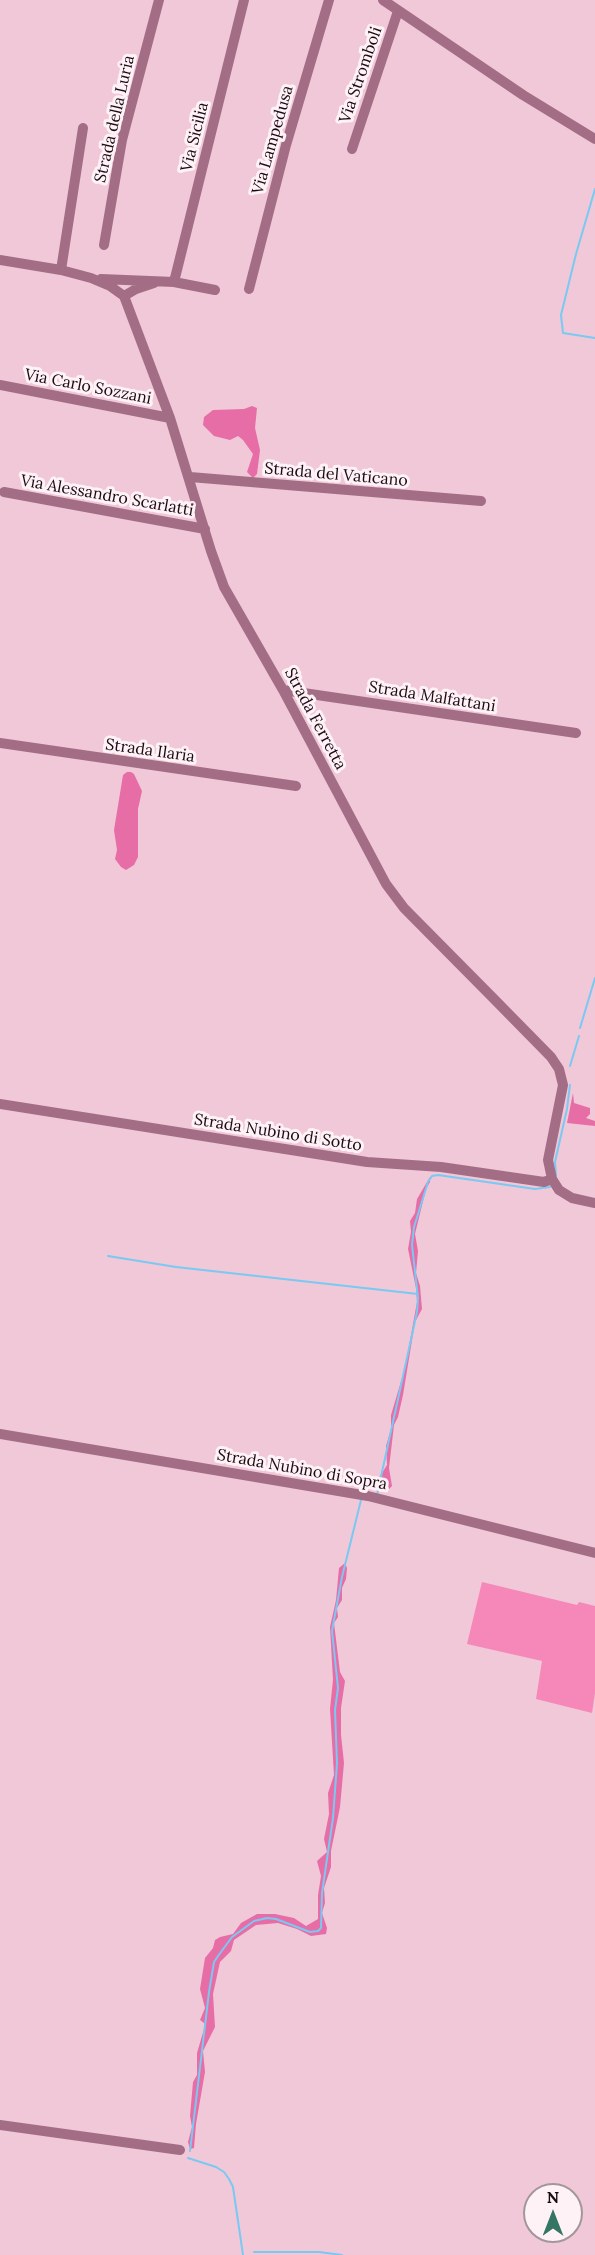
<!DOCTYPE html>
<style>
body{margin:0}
#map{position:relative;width:595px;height:2255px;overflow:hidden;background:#f1c8d8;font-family:Lora,serif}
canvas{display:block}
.north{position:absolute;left:523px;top:2183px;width:60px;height:60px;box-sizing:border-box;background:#fff2f7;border:2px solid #a3969b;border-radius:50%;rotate:0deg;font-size:16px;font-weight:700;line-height:24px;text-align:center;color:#190b11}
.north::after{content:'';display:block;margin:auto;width:21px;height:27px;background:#357563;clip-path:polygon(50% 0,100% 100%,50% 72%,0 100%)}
</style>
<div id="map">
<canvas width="595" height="2255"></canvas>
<div class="north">N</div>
</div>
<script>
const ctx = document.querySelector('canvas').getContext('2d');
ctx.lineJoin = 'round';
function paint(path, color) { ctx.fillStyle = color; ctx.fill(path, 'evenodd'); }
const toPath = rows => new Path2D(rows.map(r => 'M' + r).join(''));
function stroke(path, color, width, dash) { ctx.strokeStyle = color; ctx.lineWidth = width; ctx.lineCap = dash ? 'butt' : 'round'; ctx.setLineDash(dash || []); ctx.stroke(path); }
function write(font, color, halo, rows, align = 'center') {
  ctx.font = font + ' Lora,serif'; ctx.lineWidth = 6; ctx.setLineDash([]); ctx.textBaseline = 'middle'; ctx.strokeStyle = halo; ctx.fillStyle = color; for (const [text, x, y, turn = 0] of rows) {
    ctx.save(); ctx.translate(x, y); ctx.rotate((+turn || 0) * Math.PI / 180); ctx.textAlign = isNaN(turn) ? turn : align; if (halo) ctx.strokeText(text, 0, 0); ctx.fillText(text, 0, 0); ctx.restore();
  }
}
paint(toPath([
 [482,1582,577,1605,579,1602,595,1606,595,1693,592,1713,536,1699,542,1661,467,1644]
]), '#f587b9');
paint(toPath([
 [252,406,257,408,255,428,260,450,257,474,253,478,247,472,253,454,243,440,238,436,230,440,214,436,203,425,204,417,213,410,244,409],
 [127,772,131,772,134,774,142,791,138,809,138,857,134,865,126,870,121,867,115,859,117,850,114,830,123,775],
 [573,1093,574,1103,590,1108,590,1114,586,1118,595,1121,595,1126,567,1123],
 [430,1177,430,1182,426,1189,415,1234,418,1251,416,1273,420,1286,422,1309,415,1322,403,1395,398,1417,394,1425,389,1468,392,1486,389,1489,379,1491,375,1484,387,1465,386,1446,391,1429,391,1415,405,1368,417,1302,416,1288,408,1249,411,1232,410,1221,415,1213,417,1199],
 [345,1563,347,1568,346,1579,342,1588,342,1600,337,1608,338,1617,334,1623,340,1672,345,1681,341,1708,341,1735,344,1763,340,1807,331,1851,331,1867,324,1888,325,1903,322,1913,327,1928,326,1934,311,1936,297,1929,278,1923,256,1925,234,1940,231,1951,220,1962,213,1994,215,2027,203,2051,205,2072,196,2124,194,2148,190,2149,188,2142,192,2127,190,2116,193,2082,197,2075,197,2053,204,2029,204,2023,200,2020,205,2008,200,1989,205,1958,213,1948,215,1940,220,1937,233,1934,241,1923,257,1914,275,1914,294,1918,306,1926,318,1919,318,1895,321,1876,317,1861,327,1852,324,1839,329,1814,328,1793,334,1775,330,1709,333,1680,330,1627,336,1600,339,1568]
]), '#e76da7');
stroke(toPath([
 [595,189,576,254,561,315,563,333,595,338],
 [580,1028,595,978],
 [570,1066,579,1036],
 [556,1176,555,1162,567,1109,570,1085],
 [108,1256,176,1267,418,1294],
 [377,1495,417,1312,418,1298,412,1245,414,1227,428,1182,432,1176,438,1175,535,1189,550,1187],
 [190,2151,209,1992,214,1962,218,1956,232,1937,254,1921,267,1918,276,1919,310,1932,318,1931,321,1928,322,1893,333,1818,337,1763,335,1710,338,1688,332,1631,342,1577,361,1500],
 [188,2158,216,2167,224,2172,229,2179,233,2187,243,2255],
 [254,2252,319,2252,342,2255]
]), '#79c9f3', 2);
stroke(toPath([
 [383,0,523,95,595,139],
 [352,149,398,11],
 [104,245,122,140,159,0],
 [0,260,61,270,91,278,110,286,124,296,170,418,211,551,224,587,283,690,386,884,404,908,498,1003,551,1057,559,1069,563,1085,548,1160,552,1179,559,1190,572,1198,595,1203],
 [61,270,83,128],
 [101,279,174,282,215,290],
 [174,282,244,0],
 [249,289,286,145,329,0],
 [124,296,136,289,154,283],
 [0,385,170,418],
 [190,477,481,501],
 [4,492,205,529],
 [283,690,576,733],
 [0,743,296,786],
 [0,1104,367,1162,441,1167,544,1182,552,1179],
 [0,1434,368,1496,595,1553],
 [0,2125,180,2150]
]), '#a36e85', 10);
write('16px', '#190b11', '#fff2f7', [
 ["Via Stromboli",361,75,-71],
 ["Strada della Luria",115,119,-77],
 ["Via Sicilia",195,137,-76],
 ["Via Lampedusa",273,140,-74],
 ["Via Carlo Sozzani",88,387,11],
 ["Strada del Vaticano",336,475,5],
 ["Via Alessandro Scarlatti",107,496,10],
 ["Strada Malfattani",432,697,9],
 ["Strada Ferretta",315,719,62],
 ["Strada Ilaria",150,751,8],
 ["Strada Nubino di Sotto",278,1133,9],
 ["Strada Nubino di Sopra",302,1470,10]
]);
</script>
